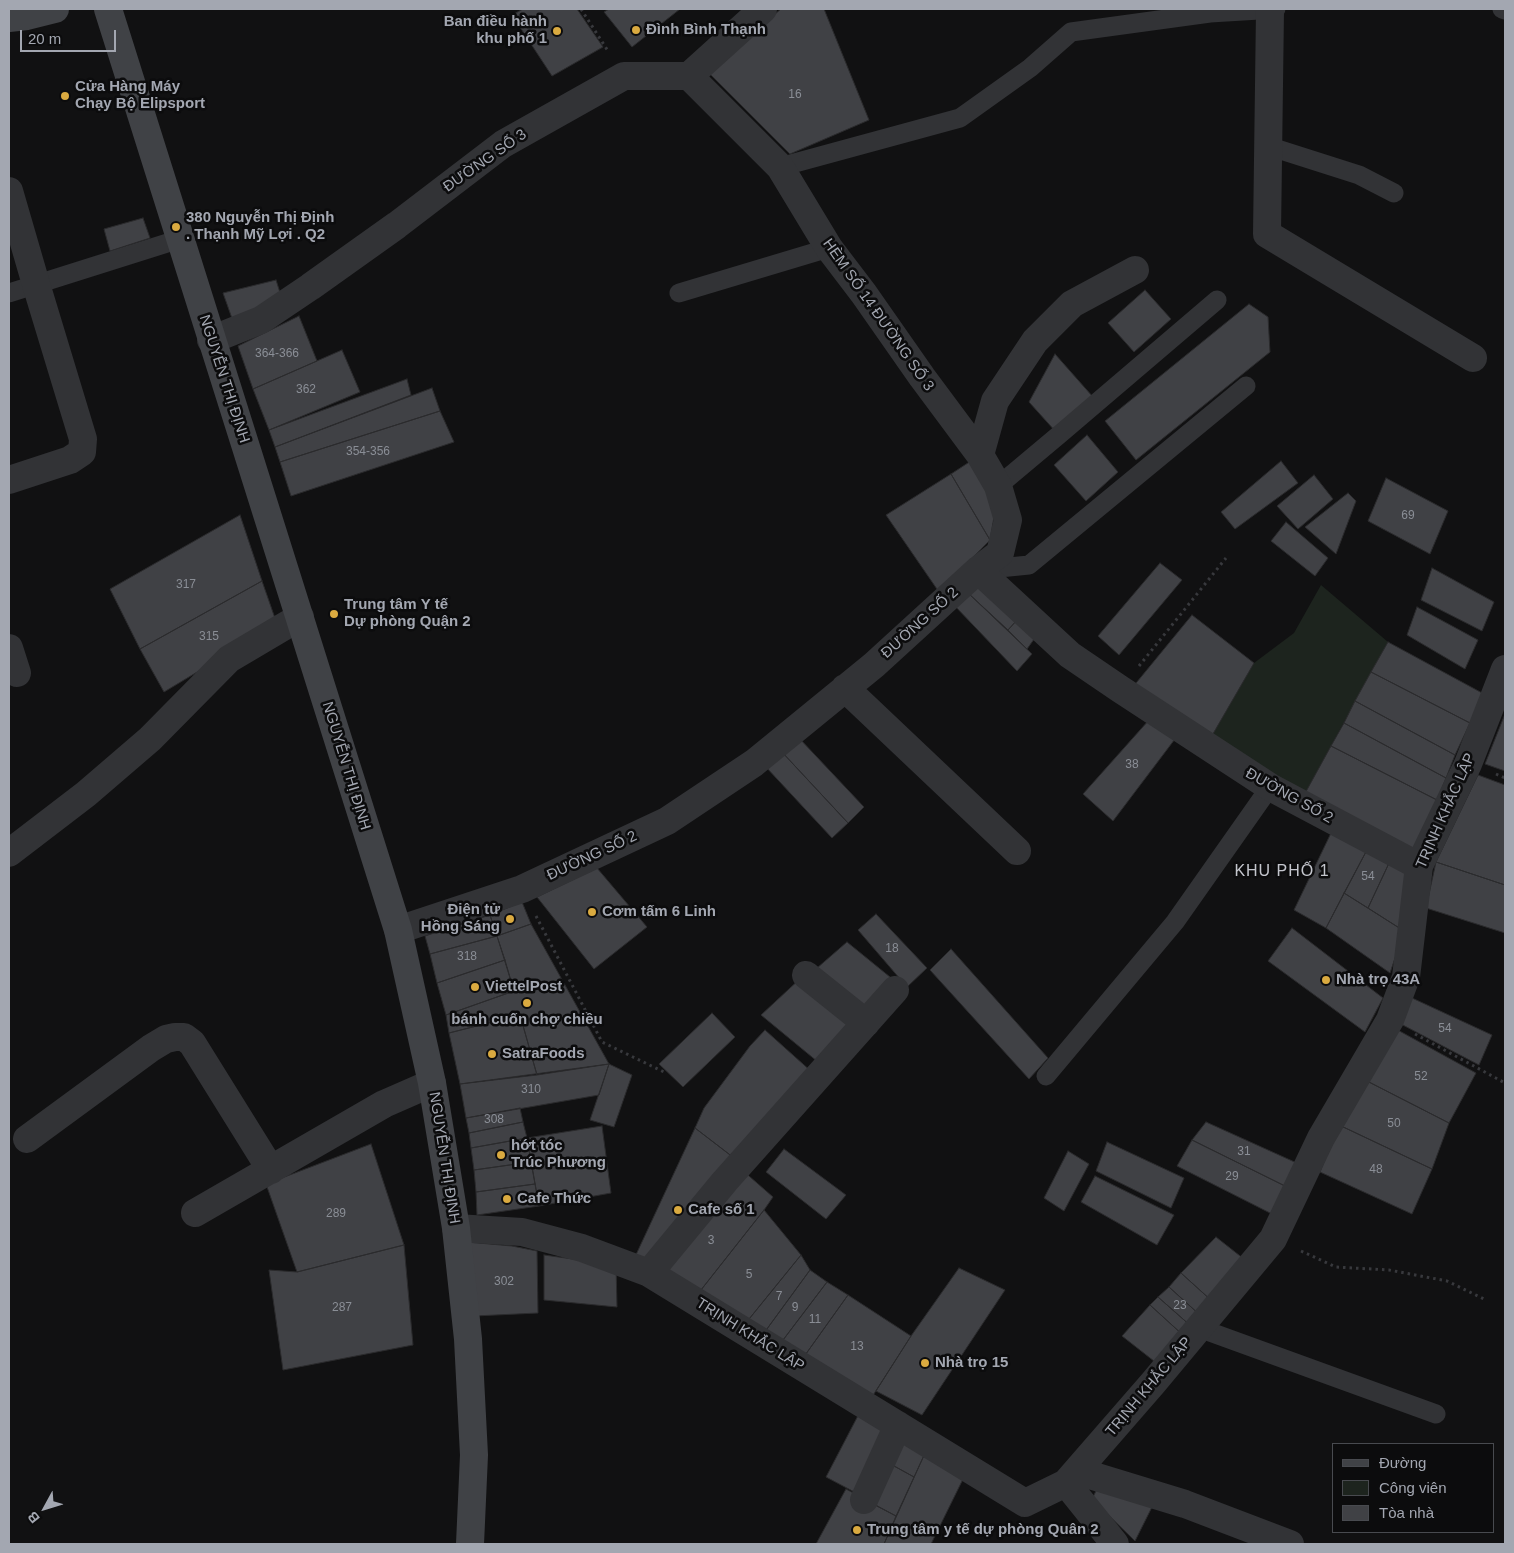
<!DOCTYPE html>
<meta charset="utf-8">
<style>
body{margin:0}
#map{position:relative;width:1514px;height:1553px;overflow:hidden;background:#111112;font-family:Helvetica,sans-serif}
canvas{display:block}
.frame{position:absolute;inset:0;border:10px solid #a3a7b1;pointer-events:none}
.legend{position:absolute;left:1332px;top:1443px;width:162px;height:90px;box-sizing:border-box;background:#0c0c0d;border:1px solid #484a4f;margin:0;padding:6px 9px;list-style:none;font-size:15px;color:#a3a7b1}
.legend li{display:flex;align-items:center;gap:10px;height:25px}
.legend b{width:25px;border:1px solid #484a4f}
.north{position:absolute;left:20px;top:1483px;width:50px;height:50px;-webkit-text-stroke:4px #0c0c0d;paint-order:stroke;rotate:231deg;font-size:14px;font-weight:700;line-height:20px;text-align:center;color:#a3a7b1}
.north::after{content:'';display:block;margin:auto;width:18px;height:22px;background:#a3a7b1;clip-path:polygon(50% 0,100% 100%,50% 72%,0 100%)}
.scale{position:absolute;left:20px;top:30px;width:96px;height:22px;box-sizing:border-box;border:2px solid #a3a7b1;border-top:0;padding-left:6px;font-size:15px;line-height:18px;white-space:nowrap;color:#a3a7b1;-webkit-text-stroke:4px #0c0c0d;paint-order:stroke}
</style>
<div id="map">
<canvas width="1514" height="1553"></canvas>
<div class="frame"></div>
<ul class="legend">
<li><b style="height:6px;background:#404246"></b>Đường</li>
<li><b style="height:14px;background:#1d241e"></b>Công viên</li>
<li><b style="height:14px;background:#404145"></b>Tòa nhà</li>
</ul>
<div class="north">B</div>
<div class="scale">20 m</div>
</div>
<script>
const ctx = document.querySelector('canvas').getContext('2d');
ctx.lineJoin = 'round';
function paint(path, color) { ctx.fillStyle = color; ctx.fill(path, 'evenodd'); }
const toPath = rows => new Path2D(rows.map(r => 'M' + r).join(''));
function stroke(path, color, width, dash) { ctx.strokeStyle = color; ctx.lineWidth = width; ctx.lineCap = dash ? 'butt' : 'round'; ctx.setLineDash(dash || []); ctx.stroke(path); }
function write(font, color, halo, rows, align = 'center') {
  ctx.font = font + ' Helvetica,sans-serif'; ctx.lineWidth = 5; ctx.setLineDash([]); ctx.textBaseline = 'middle'; ctx.strokeStyle = halo; ctx.fillStyle = color; for (const [text, x, y, turn = 0] of rows) {
    ctx.save(); ctx.translate(x, y); ctx.rotate((+turn || 0) * Math.PI / 180); ctx.textAlign = isNaN(turn) ? turn : align; if (halo) ctx.strokeText(text, 0, 0); ctx.fillText(text, 0, 0); ctx.restore();
  }
}
paint(toPath([
 [1321,585,1388,642,1303,797,1210,739,1254,663,1294,633]
]), '#1d241e');
const building = toPath([
 [523,9,577,9,603,47,552,76,512,15,523,9],
 [609,9,680,9,632,47,604,12,609,9],
 [781,9,824,9,869,120,790,154,707,71,781,9],
 [143,218,150,238,110,251,104,229,143,218],
 [276,280,282,299,234,324,223,293,276,280],
 [1145,290,1171,319,1134,352,1108,323,1145,290],
 [1249,304,1268,317,1270,352,1136,460,1105,421,1249,304],
 [299,316,317,361,253,389,238,346,299,316],
 [342,350,360,392,269,430,253,389,342,350],
 [1055,354,1093,397,1056,432,1029,402,1055,354],
 [407,379,411,395,275,447,269,430,407,379],
 [432,388,440,411,280,462,275,447,432,388],
 [440,411,454,442,291,496,280,462,440,411],
 [1087,435,1118,472,1086,501,1054,465,1087,435],
 [974,459,996,505,990,540,951,474,974,459],
 [1281,461,1298,483,1235,529,1221,512,1281,461],
 [951,474,990,540,939,592,886,515,951,474],
 [1314,475,1333,499,1298,529,1277,506,1314,475],
 [1386,478,1448,511,1430,554,1368,521,1386,478],
 [1348,493,1356,501,1336,554,1305,527,1348,493],
 [240,515,262,581,140,649,110,589,240,515],
 [1286,522,1328,558,1315,576,1271,541,1286,522],
 [1160,563,1182,580,1119,655,1098,636,1160,563],
 [1432,568,1494,602,1482,631,1421,600,1432,568],
 [262,581,277,624,164,692,140,649,262,581],
 [980,586,1017,620,1008,630,967,592,980,586],
 [967,592,1032,654,1017,671,953,604,967,592],
 [1417,607,1478,640,1465,669,1407,635,1417,607],
 [1192,615,1254,663,1210,739,1132,688,1192,615],
 [1017,620,1037,635,1027,649,1008,630,1017,620],
 [1388,642,1484,694,1470,723,1371,672,1388,642],
 [1371,672,1470,723,1455,755,1355,701,1371,672],
 [1355,701,1455,755,1446,778,1344,723,1355,701],
 [1505,714,1505,771,1485,764,1505,714],
 [1149,720,1178,735,1113,821,1083,794,1149,720],
 [1344,723,1446,778,1437,800,1331,746,1344,723],
 [799,738,864,807,848,823,781,751,799,738],
 [1331,746,1437,800,1414,854,1303,797,1331,746],
 [781,751,848,823,832,838,765,766,781,751],
 [1478,775,1505,785,1505,885,1436,862,1478,775],
 [1332,831,1368,848,1326,928,1294,910,1332,831],
 [1368,848,1390,861,1368,908,1344,893,1368,848],
 [1390,861,1407,871,1404,931,1368,908,1390,861],
 [1436,862,1505,885,1505,933,1426,908,1436,862],
 [597,868,647,927,594,969,537,897,597,868],
 [1344,893,1404,931,1390,973,1326,928,1344,893],
 [522,902,531,924,497,936,490,915,522,902],
 [876,914,927,968,907,987,858,930,876,914],
 [490,915,497,936,430,954,425,936,490,915],
 [531,924,609,1064,537,1075,520,1015,449,1033,446,1015,514,991,497,936,531,924],
 [1292,928,1383,998,1365,1032,1268,961,1292,928],
 [497,936,505,960,437,983,430,954,497,936],
 [847,942,890,977,857,1015,809,975,847,942],
 [951,949,1048,1058,1029,1079,930,970,951,949],
 [505,960,514,991,446,1015,437,983,505,960],
 [803,976,856,1017,818,1062,761,1015,803,976],
 [1412,998,1492,1035,1479,1065,1399,1023,1412,998],
 [712,1013,735,1037,683,1087,659,1064,712,1013],
 [520,1015,537,1075,460,1084,449,1033,520,1015],
 [1394,1028,1476,1073,1449,1123,1365,1080,1394,1028],
 [765,1030,813,1073,738,1161,695,1128,704,1108,750,1046,765,1030],
 [609,1064,599,1095,466,1118,460,1084,609,1064],
 [609,1064,632,1075,614,1127,590,1120,609,1064],
 [1365,1080,1449,1123,1432,1169,1339,1125,1365,1080],
 [520,1108,523,1122,469,1133,466,1118,520,1108],
 [523,1122,527,1138,471,1148,469,1133,523,1122],
 [1206,1122,1299,1164,1287,1187,1192,1140,1206,1122],
 [1339,1125,1432,1169,1412,1214,1320,1172,1339,1125],
 [602,1126,611,1193,539,1206,527,1138,602,1126],
 [695,1128,738,1161,652,1269,634,1259,695,1128],
 [527,1138,531,1162,474,1170,471,1148,527,1138],
 [1192,1140,1287,1187,1274,1215,1177,1166,1192,1140],
 [1107,1142,1184,1178,1171,1208,1096,1171,1107,1142],
 [371,1144,404,1245,297,1272,266,1184,371,1144],
 [784,1149,846,1195,826,1219,766,1172,784,1149],
 [1068,1151,1089,1164,1064,1211,1044,1198,1068,1151],
 [531,1162,535,1184,476,1192,474,1170,531,1162],
 [741,1169,773,1197,764,1210,697,1295,657,1271,741,1169],
 [1095,1176,1174,1215,1157,1245,1081,1202,1095,1176],
 [535,1184,539,1206,477,1215,476,1192,535,1184],
 [764,1210,801,1255,745,1324,697,1295,764,1210],
 [1216,1237,1249,1263,1213,1302,1181,1273,1216,1237],
 [467,1242,512,1246,537,1251,538,1313,474,1316,467,1242],
 [404,1245,413,1345,283,1370,269,1270,297,1272,404,1245],
 [544,1255,616,1265,617,1307,544,1300,544,1255],
 [801,1255,810,1270,764,1333,745,1324,801,1255],
 [959,1268,1005,1290,922,1415,876,1391,911,1336,959,1268],
 [810,1270,827,1282,780,1344,764,1333,810,1270],
 [1181,1273,1213,1302,1201,1316,1169,1287,1181,1273],
 [827,1282,848,1295,803,1358,780,1344,827,1282],
 [1169,1287,1201,1316,1192,1327,1158,1297,1169,1287],
 [848,1295,911,1336,870,1400,803,1358,848,1295],
 [1158,1297,1192,1327,1184,1336,1150,1305,1158,1297],
 [1150,1305,1184,1336,1159,1365,1122,1336,1150,1305],
 [862,1408,893,1427,860,1495,826,1477,862,1408],
 [897,1434,926,1451,914,1477,885,1461,897,1434],
 [926,1451,966,1473,931,1544,884,1544,926,1451],
 [885,1461,914,1477,896,1516,867,1501,885,1461],
 [1101,1481,1156,1499,1135,1541,1092,1499,1101,1481],
 [846,1489,896,1516,884,1544,816,1544,846,1489]
]);
paint(building, '#404145');
stroke(building, '#2b2b2d', 1);
stroke(toPath([
 [581,9,608,51],
 [1139,666,1226,558],
 [1496,774,1505,778],
 [536,916,602,1042,664,1072],
 [1415,1034,1505,1083],
 [1301,1251,1336,1267,1389,1270,1447,1281,1484,1299]
]), '#38393d', 3, [2.5, 4]);
stroke(toPath([
 [1502,9,1505,10],
 [1268,146,1359,175,1394,193],
 [780,167,960,118,1030,68,1071,32,1210,13,1276,9],
 [9,293,180,239],
 [679,293,829,248],
 [998,486,1060,434,1217,300],
 [979,570,1029,565,1246,386],
 [1046,1076,1175,922,1270,787],
 [1199,1328,1436,1414]
]), '#323336', 19);
stroke(toPath([
 [1270,10,1267,234,1473,358],
 [9,191,36,284,83,439,82,452,70,460,9,480],
 [211,340,261,320,310,287,397,225,503,144,624,76,689,76,763,9],
 [980,455,995,401,1035,341,1072,304,1135,270],
 [978,570,1070,655,1120,689,1270,787,1419,866],
 [9,648,17,673],
 [845,688,1017,851],
 [9,853,86,794,150,739,229,659,300,617],
 [398,930,522,889,667,821,754,763,874,665,978,570,1000,553,1008,520,998,486,980,455,922,377,864,294,829,248,780,167,689,76],
 [806,975,866,1023],
 [27,1139,151,1048,166,1039,175,1037,184,1037,192,1043,271,1170],
 [195,1213,384,1104,432,1083],
 [456,1228,522,1232,582,1248,649,1273,1025,1503,1066,1483,1153,1383,1273,1239,1321,1138,1390,1020,1406,977,1419,866,1468,764,1505,669],
 [649,1273,725,1181,895,990],
 [1077,1471,1185,1504,1290,1544],
 [1066,1483,1115,1544],
 [864,1500,898,1425]
]), '#323336', 28);
stroke(toPath([
 [108,9,398,930,432,1083,456,1228,468,1339,474,1455,470,1544],
 [9,18,27,16,55,9]
]), '#404246', 28);
for (const [x, y, r, color] of [
 [636,30,5,"#daaa40"],
 [557,31,5,"#daaa40"],
 [65,96,5,"#daaa40"],
 [176,227,5,"#daaa40"],
 [334,614,5,"#daaa40"],
 [592,912,5,"#daaa40"],
 [510,919,5,"#daaa40"],
 [1326,980,5,"#daaa40"],
 [475,987,5,"#daaa40"],
 [527,1003,5,"#daaa40"],
 [492,1054,5,"#daaa40"],
 [501,1155,5,"#daaa40"],
 [507,1199,5,"#daaa40"],
 [678,1210,5,"#daaa40"],
 [925,1363,5,"#daaa40"],
 [857,1530,5,"#daaa40"]
]) { const dot = new Path2D(); dot.arc(x, y, r, 0, 2 * Math.PI); ctx.fillStyle = color; ctx.fill(dot); stroke(dot, '#0c0c0d', 2); }
write('12px', '#8a8e96', null, [
 ["16",795,95],
 ["364-366",277,354],
 ["362",306,390],
 ["354-356",368,452],
 ["69",1408,516],
 ["317",186,585],
 ["315",209,637],
 ["38",1132,765],
 ["54",1368,877],
 ["18",892,949],
 ["318",467,957],
 ["54",1445,1029],
 ["52",1421,1077],
 ["310",531,1090],
 ["308",494,1120],
 ["50",1394,1124],
 ["31",1244,1152],
 ["48",1376,1170],
 ["29",1232,1177],
 ["289",336,1214],
 ["3",711,1241],
 ["5",749,1275],
 ["302",504,1282],
 ["7",779,1297],
 ["23",1180,1306],
 ["287",342,1308],
 ["9",795,1308],
 ["11",815,1320],
 ["13",857,1347]
]);
write('bold 15px', '#a3a7b1', '#0c0c0d', [
 ["Ban điều hành",547,22,"right"],
 ["khu phố 1",547,39,"right"],
 ["Đình Bình Thạnh",646,30],
 ["Cửa Hàng Máy",75,87],
 ["Chạy Bộ Elipsport",75,104],
 ["380 Nguyễn Thị Định",186,218],
 [". Thạnh Mỹ Lợi . Q2",186,235],
 ["Trung tâm Y tế",344,605],
 ["Dự phòng Quận 2",344,622],
 ["Điện tử",500,910,"right"],
 ["Hồng Sáng",500,927,"right"],
 ["Cơm tấm 6 Linh",602,912],
 ["Nhà trọ 43A",1336,980],
 ["ViettelPost",485,987],
 ["bánh cuốn chợ chiều",527,1020,"center"],
 ["SatraFoods",502,1054],
 ["hớt tóc",511,1146],
 ["Trúc Phương",511,1163],
 ["Cafe Thức",517,1199],
 ["Cafe số 1",688,1210],
 ["Nhà trọ 15",935,1363],
 ["Trung tâm y tế dự phòng Quân 2",867,1530]
], 'left');
write('15px', '#a3a7b1', '#0c0c0d', [
 ["ĐƯỜNG SỐ 3",485,161,-35],
 ["HÈM SỐ 14 ĐƯỜNG SỐ 3",878,315,55],
 ["NGUYỄN THỊ ĐỊNH",224,379,72],
 ["ĐƯỜNG SỐ 2",920,623,-42],
 ["NGUYỄN THỊ ĐỊNH",346,766,73],
 ["ĐƯỜNG SỐ 2",1289,796,29],
 ["TRỊNH KHẮC LẬP",1446,811,-66],
 ["ĐƯỜNG SỐ 2",592,856,-25],
 ["NGUYỄN THỊ ĐỊNH",444,1158,81],
 ["TRỊNH KHẮC LẬP",750,1335,32],
 ["TRỊNH KHẮC LẬP",1149,1387,-50]
]);
ctx.letterSpacing = '1px';
write('16px', '#c4c6cd', '#0c0c0d', [
 ["KHU PHỐ 1",1282,872]
]);
ctx.letterSpacing = '0px';
</script>
